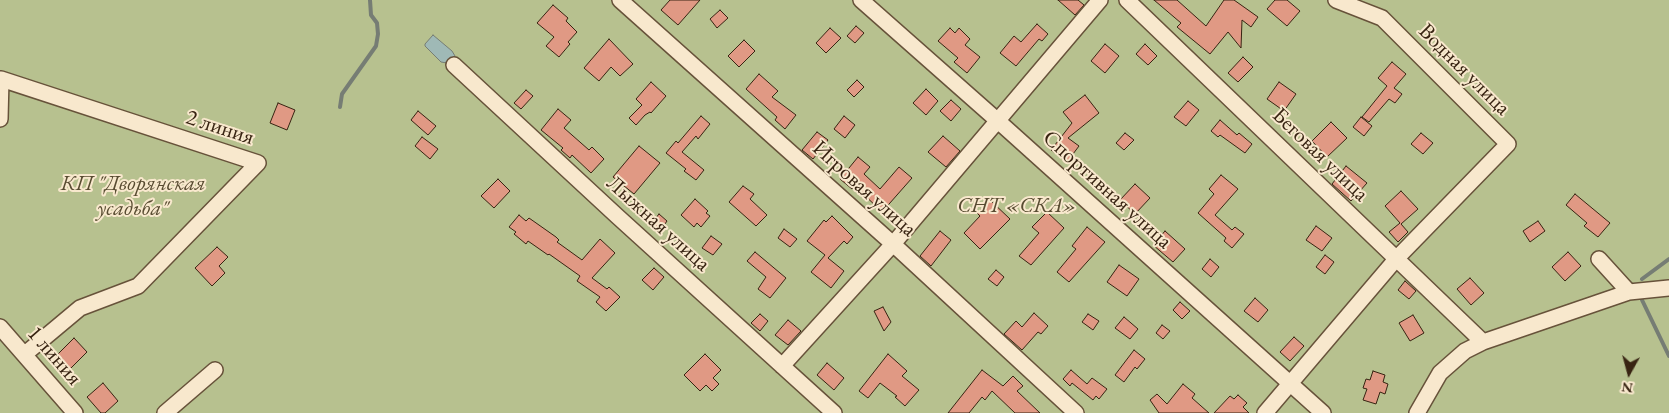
<!DOCTYPE html>
<meta charset="utf-8">
<style>
body{margin:0}
#map{position:relative;width:1669px;height:413px;overflow:hidden;background:#f5dcb2;font-family:"EB Garamond",serif}
canvas{display:block}
.north{position:absolute;left:1604px;top:348px;width:50px;height:50px;-webkit-text-stroke:4px #f8e8cd;paint-order:stroke;rotate:187deg;font-size:14px;font-weight:700;line-height:20px;text-align:center;color:#382412}
.north::after{content:'';display:block;margin:auto;width:18px;height:22px;background:#382412;clip-path:polygon(50% 0,100% 100%,50% 72%,0 100%)}
</style>
<div id="map">
<canvas width="1669" height="413"></canvas>
<div class="north">N</div>
</div>
<script>
const ctx = document.querySelector('canvas').getContext('2d');
ctx.lineJoin = 'round';
function paint(path, color) { ctx.fillStyle = color; ctx.fill(path, 'evenodd'); }
const toPath = rows => new Path2D(rows.map(r => 'M' + r).join(''));
function stroke(path, color, width, dash) { ctx.strokeStyle = color; ctx.lineWidth = width; ctx.lineCap = dash ? 'butt' : 'round'; ctx.setLineDash(dash || []); ctx.stroke(path); }
function write(font, color, halo, rows, align = 'center') {
  ctx.font = font + ' "EB Garamond",serif'; ctx.lineWidth = 4; ctx.setLineDash([]); ctx.textBaseline = 'middle'; ctx.strokeStyle = halo; ctx.fillStyle = color; for (const [text, x, y, turn = 0] of rows) {
    ctx.save(); ctx.translate(x, y); ctx.rotate((+turn || 0) * Math.PI / 180); ctx.textAlign = isNaN(turn) ? turn : align; if (halo) ctx.strokeText(text, 0, 0); ctx.fillText(text, 0, 0); ctx.restore();
  }
}
paint(toPath([
 [0,0,1669,0,1669,413,0,413]
]), '#b7c18f');
const water = toPath([
 [433,35,452,51,455,56,454,59,447,63,441,62,425,46,425,44,433,35]
]);
paint(water, '#9fb9b6');
stroke(water, '#767d74', 1);
stroke(toPath([
 [340,107,342,94,376,46,378,34,377,23,371,15,370,0],
 [1642,279,1669,259],
 [1642,300,1669,356]
]), '#767d74', 4);
const building = toPath([
 [670,0,700,0,678,25,661,10,670,0],
 [1058,0,1078,0,1084,5,1075,15,1058,0],
 [1154,0,1177,0,1206,26,1224,0,1234,0,1258,17,1251,27,1242,20,1241,48,1228,32,1210,54,1177,27,1181,23,1154,0],
 [1275,0,1287,0,1300,11,1287,26,1267,9,1275,0],
 [553,5,568,18,566,21,577,32,568,42,570,44,559,57,546,46,554,37,537,23,553,5],
 [720,10,728,18,717,28,710,19,720,10],
 [1037,24,1048,34,1042,41,1039,39,1016,66,1000,53,1014,36,1021,42,1037,24],
 [856,26,864,33,855,43,847,36,856,26],
 [830,28,841,38,826,53,816,43,830,28],
 [950,28,955,33,959,28,970,39,965,45,980,57,967,73,954,62,958,58,938,41,950,28],
 [609,39,633,64,620,76,611,67,599,81,584,68,609,39],
 [744,40,755,51,739,67,728,56,744,40],
 [1105,44,1119,56,1105,73,1091,61,1105,44],
 [1145,44,1157,56,1148,65,1136,54,1145,44],
 [1243,57,1253,67,1238,82,1228,73,1243,57],
 [1392,62,1406,74,1394,88,1402,94,1395,103,1389,99,1369,122,1362,117,1387,86,1378,78,1392,62],
 [759,74,778,91,772,97,796,115,785,129,775,120,777,117,746,89,759,74],
 [857,80,864,87,854,97,847,90,857,80],
 [651,82,666,96,651,113,650,112,645,115,636,125,629,118,642,105,636,99,651,82],
 [1279,82,1296,94,1284,111,1267,99,1279,82],
 [926,89,938,101,926,115,913,103,926,89],
 [526,90,533,96,521,109,514,103,526,90],
 [1085,95,1099,113,1068,138,1079,146,1067,162,1051,150,1072,123,1063,112,1085,95],
 [951,100,961,109,951,121,940,111,951,100],
 [1188,101,1199,110,1186,126,1174,117,1188,101],
 [278,103,295,110,287,130,270,123,278,103],
 [558,109,571,120,564,128,589,150,592,147,604,159,591,173,572,155,570,158,561,150,563,148,541,130,558,109],
 [418,111,436,126,428,135,411,120,418,111],
 [701,116,710,124,698,139,696,136,682,152,704,170,696,180,684,171,686,169,666,153,676,141,678,143,701,116],
 [844,116,855,125,845,138,834,129,844,116],
 [1361,117,1372,126,1364,136,1353,127,1361,117],
 [1220,120,1237,135,1239,133,1252,144,1245,153,1220,135,1218,137,1211,131,1220,120],
 [1331,122,1347,138,1327,157,1312,141,1331,122],
 [817,132,828,140,813,159,802,150,817,132],
 [1125,133,1134,140,1124,150,1116,143,1125,133],
 [1421,133,1433,143,1423,154,1411,144,1421,133],
 [943,136,960,151,946,167,928,152,943,136],
 [422,137,438,149,430,159,415,146,422,137],
 [639,146,660,163,634,194,613,177,639,146],
 [858,157,870,167,864,174,880,189,899,167,912,178,882,212,855,186,852,189,840,179,858,157],
 [1346,166,1367,183,1351,201,1332,184,1346,166],
 [1221,175,1238,189,1215,215,1232,230,1235,227,1244,234,1232,248,1224,241,1226,238,1198,213,1214,194,1209,189,1221,175],
 [498,179,510,191,494,208,481,196,498,179],
 [1135,184,1150,198,1135,214,1120,200,1135,184],
 [743,186,754,194,750,199,767,215,756,226,729,202,743,186],
 [1401,191,1418,209,1401,224,1408,232,1398,242,1389,232,1400,223,1385,206,1401,191],
 [1575,194,1610,223,1598,237,1584,226,1587,223,1566,205,1575,194],
 [695,199,708,211,706,213,710,216,701,227,697,223,694,227,681,215,695,199],
 [990,200,1010,219,980,249,964,233,980,216,977,213,990,200],
 [1047,212,1064,228,1031,265,1019,256,1039,233,1032,227,1047,212],
 [659,214,667,221,660,231,651,224,659,214],
 [519,215,526,221,529,218,556,237,559,240,557,242,582,260,600,239,615,253,592,278,607,289,609,287,620,297,606,311,596,302,600,297,577,281,580,276,549,254,548,255,528,241,526,244,514,234,516,232,509,227,519,215],
 [832,216,853,237,847,244,844,241,828,258,844,271,831,288,811,272,825,255,807,241,824,220,826,222,832,216],
 [1538,221,1545,231,1530,242,1523,231,1538,221],
 [1316,226,1332,238,1322,251,1306,240,1316,226],
 [1087,227,1105,242,1069,282,1057,272,1076,249,1072,246,1087,227],
 [784,229,797,239,790,247,778,238,784,229],
 [940,231,951,240,931,266,920,256,940,231],
 [1165,231,1185,249,1173,262,1153,245,1165,231],
 [711,236,722,244,713,255,702,248,711,236],
 [217,247,228,257,219,266,225,273,212,286,195,268,217,247],
 [755,252,786,278,770,298,758,289,766,277,747,261,755,252],
 [1568,252,1581,266,1565,281,1552,267,1568,252],
 [1325,255,1334,262,1325,274,1316,267,1325,255],
 [1210,259,1219,267,1211,277,1202,269,1210,259],
 [1119,265,1139,279,1127,296,1107,282,1119,265],
 [654,268,664,277,653,290,642,280,654,268],
 [996,270,1004,277,997,286,988,279,996,270],
 [1470,278,1484,293,1471,305,1457,289,1470,278],
 [1405,281,1416,291,1409,299,1398,290,1405,281],
 [1255,298,1268,310,1258,322,1244,311,1255,298],
 [1180,302,1190,311,1182,319,1173,310,1180,302],
 [883,307,891,322,884,331,874,311,883,307],
 [1034,313,1048,326,1041,334,1038,332,1022,350,1004,334,1016,321,1022,327,1034,313],
 [760,314,768,321,760,331,751,323,760,314],
 [1088,314,1099,321,1093,330,1082,322,1088,314],
 [1413,315,1424,333,1410,341,1399,323,1413,315],
 [1124,317,1138,329,1130,339,1115,328,1124,317],
 [788,320,801,331,788,345,775,335,788,320],
 [1162,325,1170,331,1163,339,1156,333,1162,325],
 [1294,337,1304,346,1290,361,1280,352,1294,337],
 [74,338,87,352,69,370,56,356,74,338],
 [1134,350,1145,359,1137,369,1135,367,1124,382,1115,375,1134,350],
 [705,354,721,370,713,378,719,384,712,391,706,385,700,391,684,375,705,354],
 [888,354,907,371,902,376,919,390,905,406,895,397,897,396,880,383,868,398,859,391,888,354],
 [827,363,844,378,834,390,817,375,827,363],
 [982,370,1003,386,1013,376,1023,386,1017,391,1040,413,1015,413,992,391,985,400,982,397,969,413,948,413,982,370],
 [1071,370,1087,384,1092,378,1107,389,1099,399,1096,396,1093,400,1072,383,1070,386,1063,379,1071,370],
 [1373,371,1385,375,1383,382,1388,384,1385,394,1380,392,1376,404,1363,400,1367,389,1363,388,1366,379,1370,380,1373,371],
 [103,383,118,401,105,413,101,413,87,397,103,383],
 [1183,384,1195,394,1192,398,1209,413,1159,413,1150,400,1157,394,1167,404,1183,384],
 [1238,395,1247,403,1243,407,1249,413,1214,413,1230,396,1234,399,1238,395]
]);
paint(building, '#e09984');
stroke(building, '#382412', 1);
const minor = toPath([
 [620,0,893,244,1076,413],
 [861,0,998,121,1323,413],
 [1127,0,1483,342],
 [454,65,617,216,834,413],
 [0,119,1,79,258,163,138,286,80,308,25,354],
 [1599,259,1629,292],
 [0,327,75,413],
 [782,366,893,244,1100,0],
 [165,413,215,370],
 [1265,413,1397,258,1508,144,1382,18,1336,0],
 [1417,413,1440,373,1465,351,1483,342,1629,292,1669,288]
]);
stroke(minor, '#67523a', 18);
stroke(minor, '#f8e8cd', 15);
write('22px', '#382412', '#f8e8cd', [
 ["Водная улица",1464,70,45],
 ["2 линия",220,128,18],
 ["Беговая улица",1320,155,44],
 ["Игровая улица",864,189,42],
 ["Спортивная улица",1107,190,42],
 ["Лыжная улица",658,224,42],
 ["1 линия",54,356,49]
]);
write('italic 22px', '#584b31', '#f8e8cd', [
 ["КП \"Дворянская",133,184],
 ["усадьба\"",133,209],
 ["СНТ «СКА»",1017,206]
]);
</script>
